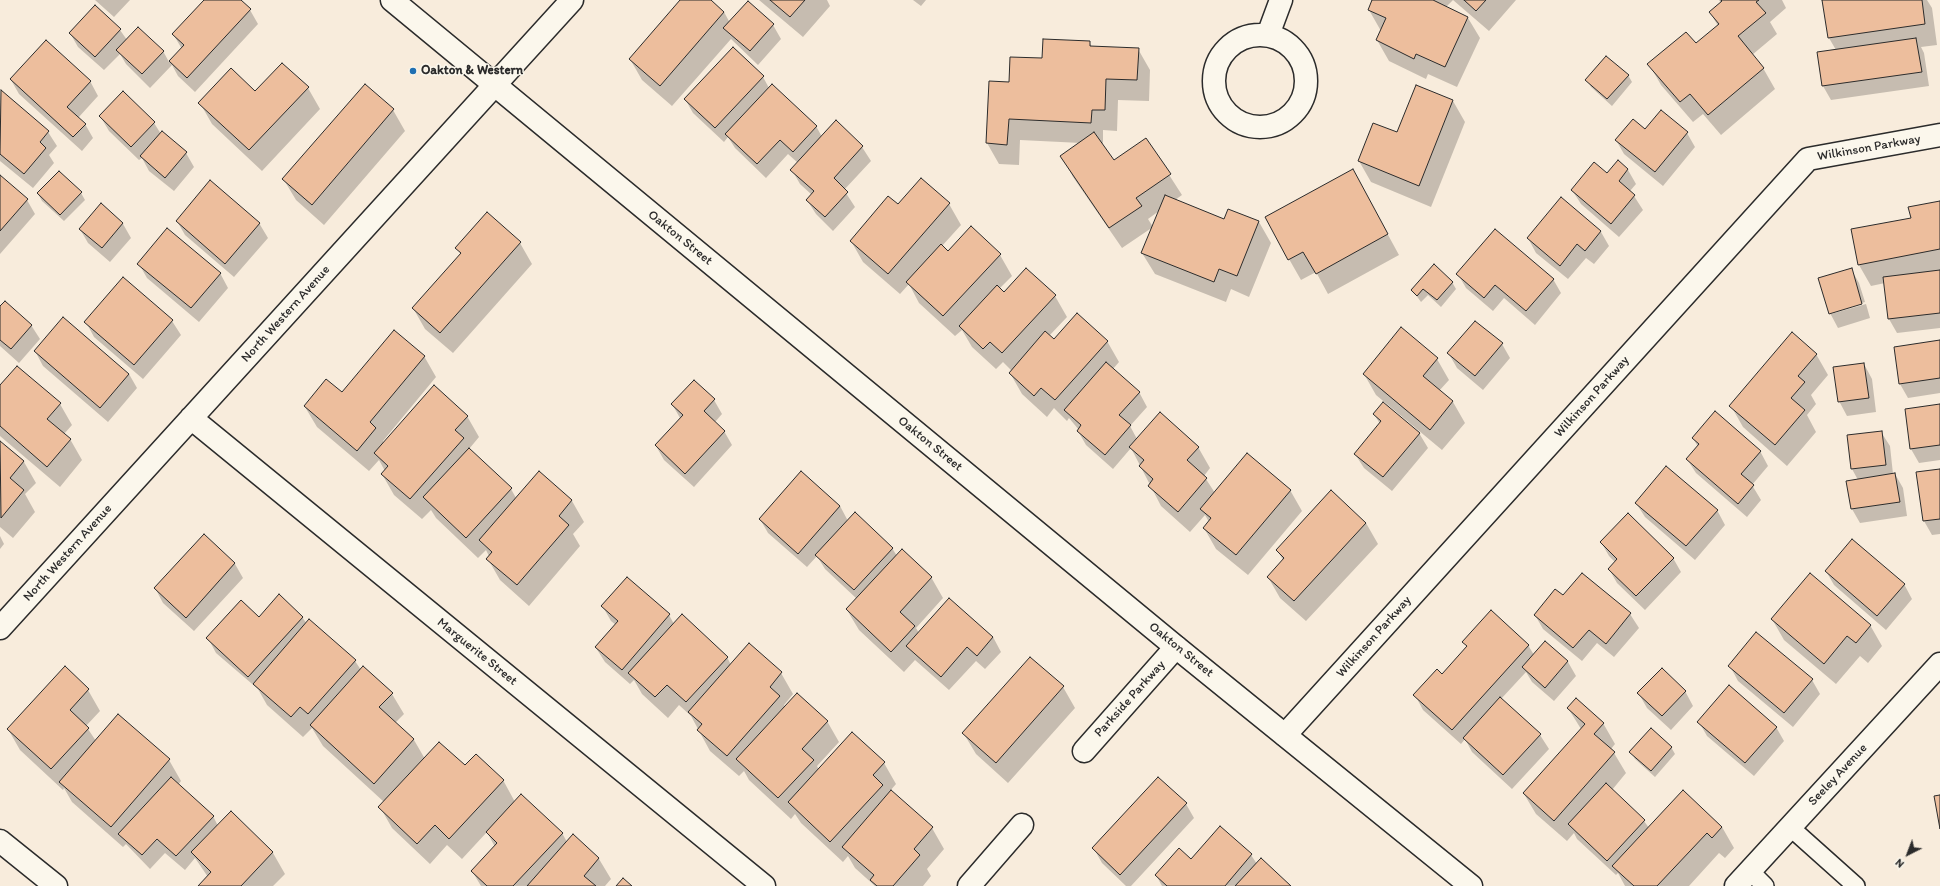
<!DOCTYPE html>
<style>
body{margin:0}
#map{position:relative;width:1940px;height:886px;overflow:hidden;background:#f8ecdc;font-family:Itim,sans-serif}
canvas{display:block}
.north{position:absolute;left:1888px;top:834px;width:40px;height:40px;-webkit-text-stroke:3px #fbf7ec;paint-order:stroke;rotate:222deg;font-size:11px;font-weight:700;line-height:16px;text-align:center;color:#2b2b2b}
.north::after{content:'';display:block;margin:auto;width:14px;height:18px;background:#2b2b2b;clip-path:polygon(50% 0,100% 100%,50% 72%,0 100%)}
</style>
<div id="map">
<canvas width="1940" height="886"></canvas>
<div class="north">N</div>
</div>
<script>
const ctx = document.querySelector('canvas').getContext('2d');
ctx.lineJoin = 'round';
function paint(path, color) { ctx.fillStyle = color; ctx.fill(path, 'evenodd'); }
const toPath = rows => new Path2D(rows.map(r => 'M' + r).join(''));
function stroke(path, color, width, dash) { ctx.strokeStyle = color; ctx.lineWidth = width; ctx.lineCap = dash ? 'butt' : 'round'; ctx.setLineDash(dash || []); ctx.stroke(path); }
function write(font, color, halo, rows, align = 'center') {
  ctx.font = font + ' Itim,sans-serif'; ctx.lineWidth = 3; ctx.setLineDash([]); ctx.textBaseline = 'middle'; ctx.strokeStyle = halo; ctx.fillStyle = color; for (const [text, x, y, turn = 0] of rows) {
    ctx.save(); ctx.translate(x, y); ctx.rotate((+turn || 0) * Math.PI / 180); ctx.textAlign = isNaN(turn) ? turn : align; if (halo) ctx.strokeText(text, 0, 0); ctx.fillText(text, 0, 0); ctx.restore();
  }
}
paint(toPath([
 [95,0,130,0,114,17],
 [205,0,239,0,250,10,258,24,195,92,178,76,172,65,150,88,126,64,120,54,104,70,78,47,70,33,95,6,120,30,127,40,163,51,169,62,182,49,173,34],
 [681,0,710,0,724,12,730,23,773,25,781,39,758,65,731,39,672,106,642,80,630,59],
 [759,0,827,0,830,6,803,37],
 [913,0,926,0,921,6],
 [1373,0,1453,0,1446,7,1468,18,1480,38,1457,87,1428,74,1426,79,1389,61,1377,40,1381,31,1369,10],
 [1453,0,1516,0,1489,31],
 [1719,0,1782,0,1786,8,1770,22,1777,34,1752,55,1763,68,1775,89,1721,135,1703,114,1693,122,1661,85,1649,64,1696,45,1718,26,1710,12,1721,3],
 [1824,0,1927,0,1932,8,1937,45,1921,47,1924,53,1929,86,1831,100,1823,86,1818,53,1836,50,1829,38],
 [1089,42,1092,47,1138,49,1150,70,1149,101,1118,100,1117,131,1103,130,1103,144,1101,144,1114,162,1146,139,1182,195,1175,200,1225,220,1229,210,1259,222,1271,243,1249,297,1231,289,1226,302,1155,274,1142,253,1159,211,1148,219,1153,227,1122,248,1073,177,1062,156,1081,143,1020,140,1019,165,999,164,987,143,990,82,1010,83,1043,59],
 [1628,75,1632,82,1612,106,1591,87,1587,80],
 [763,77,769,88,816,126,822,137,836,122,862,147,871,161,844,190,855,207,833,231,816,214,807,200,812,195,800,184,792,170,798,163,788,154,766,178,735,148,728,137,724,142,693,113,685,99],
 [11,80,90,81,98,96,78,118,85,124,93,138,82,151,19,94],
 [365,86,393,110,405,131,324,225,296,200,284,180],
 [308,88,320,109,262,171,212,124,200,103,256,93],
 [1,92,48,132,57,146,49,155,54,163,33,188,0,161],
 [1453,101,1465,122,1431,207,1371,182,1359,161,1397,134],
 [100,116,154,123,161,134,186,153,194,167,174,191,149,171,142,158,139,160,109,131],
 [1645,131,1687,133,1695,147,1663,186,1624,154,1616,140],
 [1618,162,1628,170,1636,184,1630,191,1634,196,1643,210,1619,237,1581,204,1572,190,1607,174],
 [0,176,27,200,35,214,0,254],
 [1364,191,1399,255,1328,294,1316,272,1301,280,1289,259],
 [81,193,85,200,64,221,42,201,38,194],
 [1561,199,1601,232,1609,246,1594,264,1586,258,1568,279,1536,253,1528,238],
 [1940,202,1940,328,1897,333,1889,319,1885,283,1871,286,1859,265,1912,218],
 [949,204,961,225,942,246,948,252,1000,255,1012,276,999,289,1004,293,1026,270,1055,296,1067,317,1049,336,1055,341,1107,341,1119,362,1113,369,1139,392,1147,407,1130,426,1137,439,1198,447,1210,468,1204,476,1215,493,1290,490,1302,511,1248,575,1216,549,1204,528,1209,522,1205,515,1190,532,1161,506,1131,448,1113,469,1086,445,1078,431,1079,430,1069,418,1067,421,1054,408,1047,417,1022,394,1010,373,1012,371,1003,362,996,369,972,347,962,330,955,336,919,303,909,284,900,294,863,262,851,241,898,206],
 [101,205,123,224,131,238,110,262,88,243,80,229],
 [177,221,259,223,268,238,234,277,185,235],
 [520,243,532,264,453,353,425,329,413,308,461,255,457,248],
 [139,264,220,273,228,288,199,322,147,278],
 [1851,269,1859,283,1865,302,1831,312,1831,314,1866,304,1870,318,1838,328,1830,313],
 [1458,274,1553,279,1561,293,1535,325,1504,298,1493,311,1466,288],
 [1452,282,1456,289,1441,307,1428,295,1421,302,1413,291],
 [0,307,31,325,40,339,19,363,0,346],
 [172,321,181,335,143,379,94,337,86,322],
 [1940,341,1940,393,1908,398,1900,384],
 [1502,344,1510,358,1483,390,1457,368,1449,354],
 [35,351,129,374,137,388,108,422,43,366],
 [1816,354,1828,375,1811,395,1816,404,1807,415,1816,432,1787,466,1743,427,1731,406],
 [424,356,436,377,383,441,384,443,467,416,479,437,469,449,511,489,516,498,539,472,572,501,584,522,573,534,580,546,529,606,500,580,488,559,489,556,486,550,478,558,436,518,431,510,422,519,394,495,382,474,385,471,379,460,369,471,317,427,305,407,342,393],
 [1437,359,1449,380,1439,391,1453,402,1465,423,1442,450,1376,395,1364,374],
 [1864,364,1872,379,1876,412,1847,416,1839,401],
 [17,367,60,404,72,425,64,434,70,439,82,460,60,487,0,436,0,387],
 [694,381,714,400,722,414,715,422,724,431,732,445,694,487,664,460,656,446,680,418,672,404],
 [1940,405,1940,460,1919,463,1911,449],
 [1374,414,1419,433,1428,448,1392,491,1364,468,1355,454,1380,424],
 [1881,432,1890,446,1893,474,1895,474,1903,488,1907,516,1860,523,1852,509,1848,482,1858,480,1852,469,1848,435],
 [1693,438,1760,451,1768,466,1752,485,1761,500,1747,517,1696,473,1687,459,1698,447],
 [0,442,24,462,36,483,25,494,35,512,13,538,0,527],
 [1940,470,1940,534,1932,535,1924,521],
 [1636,503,1717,510,1725,525,1695,560,1645,517],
 [840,506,848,521,892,548,897,556,931,577,943,598,916,628,919,633,949,599,993,637,1001,652,985,669,976,661,949,690,915,660,904,672,859,630,847,610,857,599,825,569,817,556,807,567,768,533,760,519],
 [1366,523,1378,544,1306,621,1280,598,1268,577,1283,560,1277,550],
 [204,535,235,564,243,578,194,631,163,603,155,588],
 [0,536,4,544,0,549],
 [1601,542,1673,558,1681,572,1645,610,1617,583,1609,569,1615,562,1609,556],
 [1826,571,1904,584,1912,599,1886,630,1834,585],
 [1582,574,1630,614,1639,628,1614,657,1597,643,1582,661,1543,629,1535,615,1563,597],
 [627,579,669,615,674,624,727,657,731,665,781,673,793,694,784,705,785,707,827,721,839,742,817,766,819,770,884,763,896,784,890,791,932,828,944,849,927,869,931,876,923,886,875,886,855,868,848,856,843,862,801,823,795,814,791,819,749,780,744,771,739,776,710,751,691,716,679,705,668,718,642,694,634,680,630,684,605,662,596,648,616,625,611,621,603,607],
 [302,617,307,624,355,661,361,670,392,694,404,714,395,723,414,740,425,759,465,767,503,780,515,802,562,833,567,842,573,836,599,859,611,879,605,886,481,886,472,871,495,847,487,832,462,859,447,845,430,864,392,828,380,807,384,802,323,746,312,728,303,737,267,705,258,689,216,653,208,638,259,618],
 [1772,619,1870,625,1882,646,1868,663,1860,656,1836,684,1784,640],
 [1464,642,1528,645,1534,655,1545,643,1568,662,1576,676,1554,701,1532,682,1526,672,1501,699,1540,735,1549,749,1512,789,1472,752,1465,739,1461,744,1423,710,1415,695,1442,675,1467,647],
 [1730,666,1812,680,1820,694,1793,727,1738,681],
 [65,668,88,690,100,711,86,726,96,741,118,715,169,760,181,781,178,785,213,816,218,826,231,812,273,853,285,874,273,886,199,886,208,877,195,858,185,870,165,853,150,869,126,844,123,847,72,802,64,788,63,790,20,750,8,729],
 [1063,687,1075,708,1008,783,976,754,964,734],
 [1685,691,1693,706,1671,730,1647,708,1639,694],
 [1568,708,1603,723,1615,744,1611,749,1614,753,1626,773,1612,790,1644,821,1649,828,1722,827,1734,848,1725,858,1719,853,1689,886,1625,886,1618,873,1616,875,1577,839,1574,833,1567,841,1536,814,1524,794,1581,729],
 [1699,722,1776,727,1784,741,1754,776,1707,736],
 [1671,747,1675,754,1655,777,1635,759,1631,752],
 [1186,804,1194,818,1131,886,1126,886,1102,863,1094,849],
 [1220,827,1251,855,1257,864,1290,886,1162,886,1156,875,1191,860]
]), '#0003');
const building = toPath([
 [204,0,241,0,251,9,187,78,169,61,184,45,172,34,204,0],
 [680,0,711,0,724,12,660,86,629,59,680,0],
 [770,0,805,0,790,17,770,0],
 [1372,0,1433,0,1468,17,1445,67,1416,54,1414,59,1376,40,1386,18,1368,10,1372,0],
 [1464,0,1486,0,1476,11,1464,0],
 [1721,0,1759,0,1756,2,1766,13,1738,36,1764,68,1708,115,1690,94,1680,102,1647,64,1686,32,1696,43,1719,24,1709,12,1722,1,1721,0],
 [1822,0,1922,0,1925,24,1828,38,1822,0],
 [748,1,774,24,750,51,723,28,748,1],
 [95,5,121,29,95,57,69,33,95,5],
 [138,27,164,51,142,74,116,50,138,27],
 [1916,38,1922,72,1822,86,1817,52,1916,38],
 [1043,39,1090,41,1090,46,1139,48,1137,80,1106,79,1105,110,1092,110,1091,123,1009,119,1007,145,986,143,989,81,1009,82,1010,57,1042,58,1043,39],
 [46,40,91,81,67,107,86,124,73,137,10,79,46,40],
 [733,47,764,76,715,128,684,99,733,47],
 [1606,56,1629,75,1607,99,1585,80,1606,56],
 [282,63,309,87,249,150,198,103,231,68,255,91,282,63],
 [365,84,394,109,312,205,282,179,365,84],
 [772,84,817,126,793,152,780,140,757,164,725,134,772,84],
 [1416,85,1453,100,1419,186,1358,161,1373,123,1397,132,1416,85],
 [1,90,49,131,40,142,46,148,24,174,0,154,1,90],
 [123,91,155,122,131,147,99,116,123,91],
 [1661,110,1688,132,1655,172,1615,140,1633,119,1645,129,1661,110],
 [836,120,863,146,834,178,848,192,825,217,806,200,814,191,790,170,836,120],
 [162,131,187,152,165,178,140,156,162,131],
 [1094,132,1114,160,1146,138,1171,174,1136,198,1142,206,1109,228,1060,156,1094,132],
 [1618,160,1628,169,1619,181,1635,195,1611,224,1571,190,1594,162,1607,173,1618,160],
 [1353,169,1388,234,1316,274,1303,252,1288,260,1265,217,1353,169],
 [59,171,82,192,60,215,37,193,59,171],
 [0,175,28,199,0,231,0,175],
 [921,178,950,203,888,274,850,241,888,196,898,204,921,178],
 [210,180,260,223,225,264,176,221,210,180],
 [1165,195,1224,219,1228,209,1259,221,1237,276,1219,269,1214,282,1141,253,1165,195],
 [1561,197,1601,231,1585,251,1577,244,1560,266,1527,238,1561,197],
 [1940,201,1940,249,1858,265,1851,229,1911,218,1908,207,1940,201],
 [101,203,123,223,102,248,79,229,101,203],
 [487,212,521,242,440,333,412,308,461,253,455,248,487,212],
 [971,226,1001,254,943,316,906,282,941,244,948,251,971,226],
 [167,228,221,273,191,308,137,264,167,228],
 [1495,229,1554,279,1526,311,1495,285,1484,298,1456,274,1495,229],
 [1434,264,1453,282,1437,300,1423,289,1417,296,1411,290,1434,264],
 [1026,268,1056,295,1002,353,990,342,983,349,959,326,997,285,1004,292,1026,268],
 [1852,268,1862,304,1829,314,1818,278,1852,268],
 [1940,270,1940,313,1888,319,1883,277,1940,270],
 [123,277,173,320,134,365,84,322,123,277],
 [5,301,32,325,11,349,0,340,0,306,5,301],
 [1077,313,1108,341,1055,400,1041,388,1034,396,1009,373,1045,331,1054,339,1077,313],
 [63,317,129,374,100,408,34,351,63,317],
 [1475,321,1503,343,1475,376,1447,353,1475,321],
 [1401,327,1438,358,1423,376,1453,401,1430,430,1363,374,1401,327],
 [394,330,425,356,370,422,376,428,357,451,304,406,326,379,342,392,394,330],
 [1792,332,1817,354,1798,376,1805,382,1791,398,1805,410,1775,445,1729,406,1792,332],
 [1940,340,1940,378,1899,384,1894,347,1940,340],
 [1106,362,1140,392,1119,415,1131,425,1105,455,1077,431,1081,425,1064,410,1106,362],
 [1864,363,1869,398,1838,402,1833,367,1864,363],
 [17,366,61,403,47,419,71,439,47,467,0,426,0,385,17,366],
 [694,380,715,399,704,411,725,431,685,474,655,445,683,415,671,404,694,380],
 [434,385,468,416,455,430,464,438,410,499,381,474,388,466,374,453,434,385],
 [1383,402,1420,433,1383,477,1354,454,1381,421,1373,414,1383,402],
 [1940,404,1940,445,1910,449,1905,409,1940,404],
 [1715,411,1761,451,1741,474,1754,485,1738,504,1686,459,1699,444,1692,438,1715,411],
 [1160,412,1199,447,1187,460,1207,478,1178,512,1148,486,1153,479,1139,466,1144,460,1129,447,1160,412],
 [1882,431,1886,465,1851,469,1847,435,1882,431],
 [0,441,24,461,10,478,24,490,1,518,0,441],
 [469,448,512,488,466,538,423,497,469,448],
 [1247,453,1291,490,1236,555,1203,528,1211,518,1200,509,1247,453],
 [1666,466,1718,510,1686,546,1635,503,1666,466],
 [1940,469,1940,519,1923,521,1916,472,1940,469],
 [539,471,572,500,559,516,569,525,517,585,486,559,492,552,479,540,539,471],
 [801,471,840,506,798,554,759,519,801,471],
 [1895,473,1900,502,1851,509,1846,481,1895,473],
 [1331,490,1366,523,1294,601,1267,577,1284,558,1276,550,1331,490],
 [855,512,893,548,854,590,815,555,855,512],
 [1628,513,1674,558,1636,596,1608,569,1617,559,1600,542,1628,513],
 [204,534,235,563,186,618,154,588,204,534],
 [1852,539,1905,584,1877,616,1825,571,1852,539],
 [902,549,932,577,900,612,915,626,891,652,846,609,902,549],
 [1582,573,1631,613,1606,644,1589,630,1573,648,1534,615,1555,589,1563,595,1582,573],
 [1810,573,1871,625,1856,643,1847,636,1824,664,1771,619,1810,573],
 [627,577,670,614,622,670,595,647,618,621,601,606,627,577],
 [279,594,303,617,248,677,206,638,241,600,259,617,279,594],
 [949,598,993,637,977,656,967,647,941,677,906,646,949,598],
 [1491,610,1529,645,1452,730,1413,695,1437,669,1442,674,1467,646,1462,642,1491,610],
 [682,614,728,657,686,702,667,685,655,697,628,673,682,614],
 [309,619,356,660,308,714,300,707,291,717,253,684,309,619],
 [1756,632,1813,679,1784,713,1728,666,1756,632],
 [1545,641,1568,661,1545,688,1522,667,1545,641],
 [749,643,782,672,770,687,780,696,727,756,697,730,702,724,688,712,749,643],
 [1030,657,1064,686,996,763,962,733,1030,657],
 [65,666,89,689,70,710,89,728,51,769,7,729,65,666],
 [363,666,393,693,379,707,414,739,374,784,310,725,363,666],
 [1662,668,1686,691,1662,716,1637,693,1662,668],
 [1729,685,1777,727,1745,763,1697,722,1729,685],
 [797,693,828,721,802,749,814,760,778,798,736,759,797,693],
 [1500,697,1541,734,1503,775,1463,738,1500,697],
 [1576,698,1604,723,1594,734,1615,752,1554,821,1523,793,1585,724,1567,708,1576,698],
 [118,714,170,759,111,827,59,782,118,714],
 [1651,728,1672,747,1651,771,1629,752,1651,728],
 [852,732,885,762,873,775,883,785,830,842,788,802,852,732],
 [439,742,465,765,476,754,504,780,449,839,435,825,417,844,378,807,439,742],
 [171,777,214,816,176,856,157,839,142,855,118,834,171,777],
 [1158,777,1187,803,1120,875,1092,848,1158,777],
 [1606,783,1645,820,1607,861,1568,824,1606,783],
 [891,790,933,827,914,849,920,855,893,886,877,886,870,880,874,875,842,847,891,790],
 [1683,790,1722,827,1712,838,1707,833,1657,886,1634,886,1612,866,1683,790],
 [521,794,563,833,513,886,487,886,471,871,497,843,486,832,521,794],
 [1940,795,1940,829,1934,796,1940,795],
 [231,811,273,852,241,886,198,886,211,872,191,852,231,811],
 [1220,826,1252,854,1225,886,1167,886,1155,875,1179,848,1191,859,1220,826],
 [573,834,599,858,584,876,596,886,527,886,573,834],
 [1261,858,1291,886,1235,886,1261,858],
 [623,878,632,886,616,886,623,878]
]);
paint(building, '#edbe9d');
stroke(building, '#2b2b2b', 1);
const lane = toPath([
 [1790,827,1856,886],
 [1750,871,1765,886]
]);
const street = toPath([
 '1214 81a46 46 0 1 1 92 0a46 46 0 1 1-92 0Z',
 [1268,35,1281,0],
 [191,418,764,886],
 [0,628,572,0],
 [1285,735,1808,159,1940,135],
 [1084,751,1176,647],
 [0,841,56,886],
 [969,886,1022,825],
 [1736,886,1940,664]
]);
const secondary = toPath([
 [392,0,1176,647,1471,886]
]);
stroke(lane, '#2b2b2b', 20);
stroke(street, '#2b2b2b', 25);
stroke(secondary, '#2b2b2b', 25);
stroke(lane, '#fbf7ec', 17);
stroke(street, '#fbf7ec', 22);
stroke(secondary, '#fbf7ec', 22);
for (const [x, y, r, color] of [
 [413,71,4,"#1f6fb2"]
]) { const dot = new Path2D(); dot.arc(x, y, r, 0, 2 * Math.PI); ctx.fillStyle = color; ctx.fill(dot); stroke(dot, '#fbf7ec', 1.5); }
write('bold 13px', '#2b2b2b', '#fbf7ec', [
 ["Oakton & Western",421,71]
], 'left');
write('13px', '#2b2b2b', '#fbf7ec', [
 ["Wilkinson Parkway",1869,148,-10],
 ["Oakton Street",680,238,39],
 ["North Western Avenue",286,314,-48],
 ["Wilkinson Parkway",1592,397,-48],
 ["Oakton Street",930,444,39],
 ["North Western Avenue",68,553,-48],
 ["Wilkinson Parkway",1374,637,-48],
 ["Oakton Street",1181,650,39],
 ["Marguerite Street",477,652,39],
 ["Parkside Parkway",1130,699,-48],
 ["Seeley Avenue",1838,775,-47]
]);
</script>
